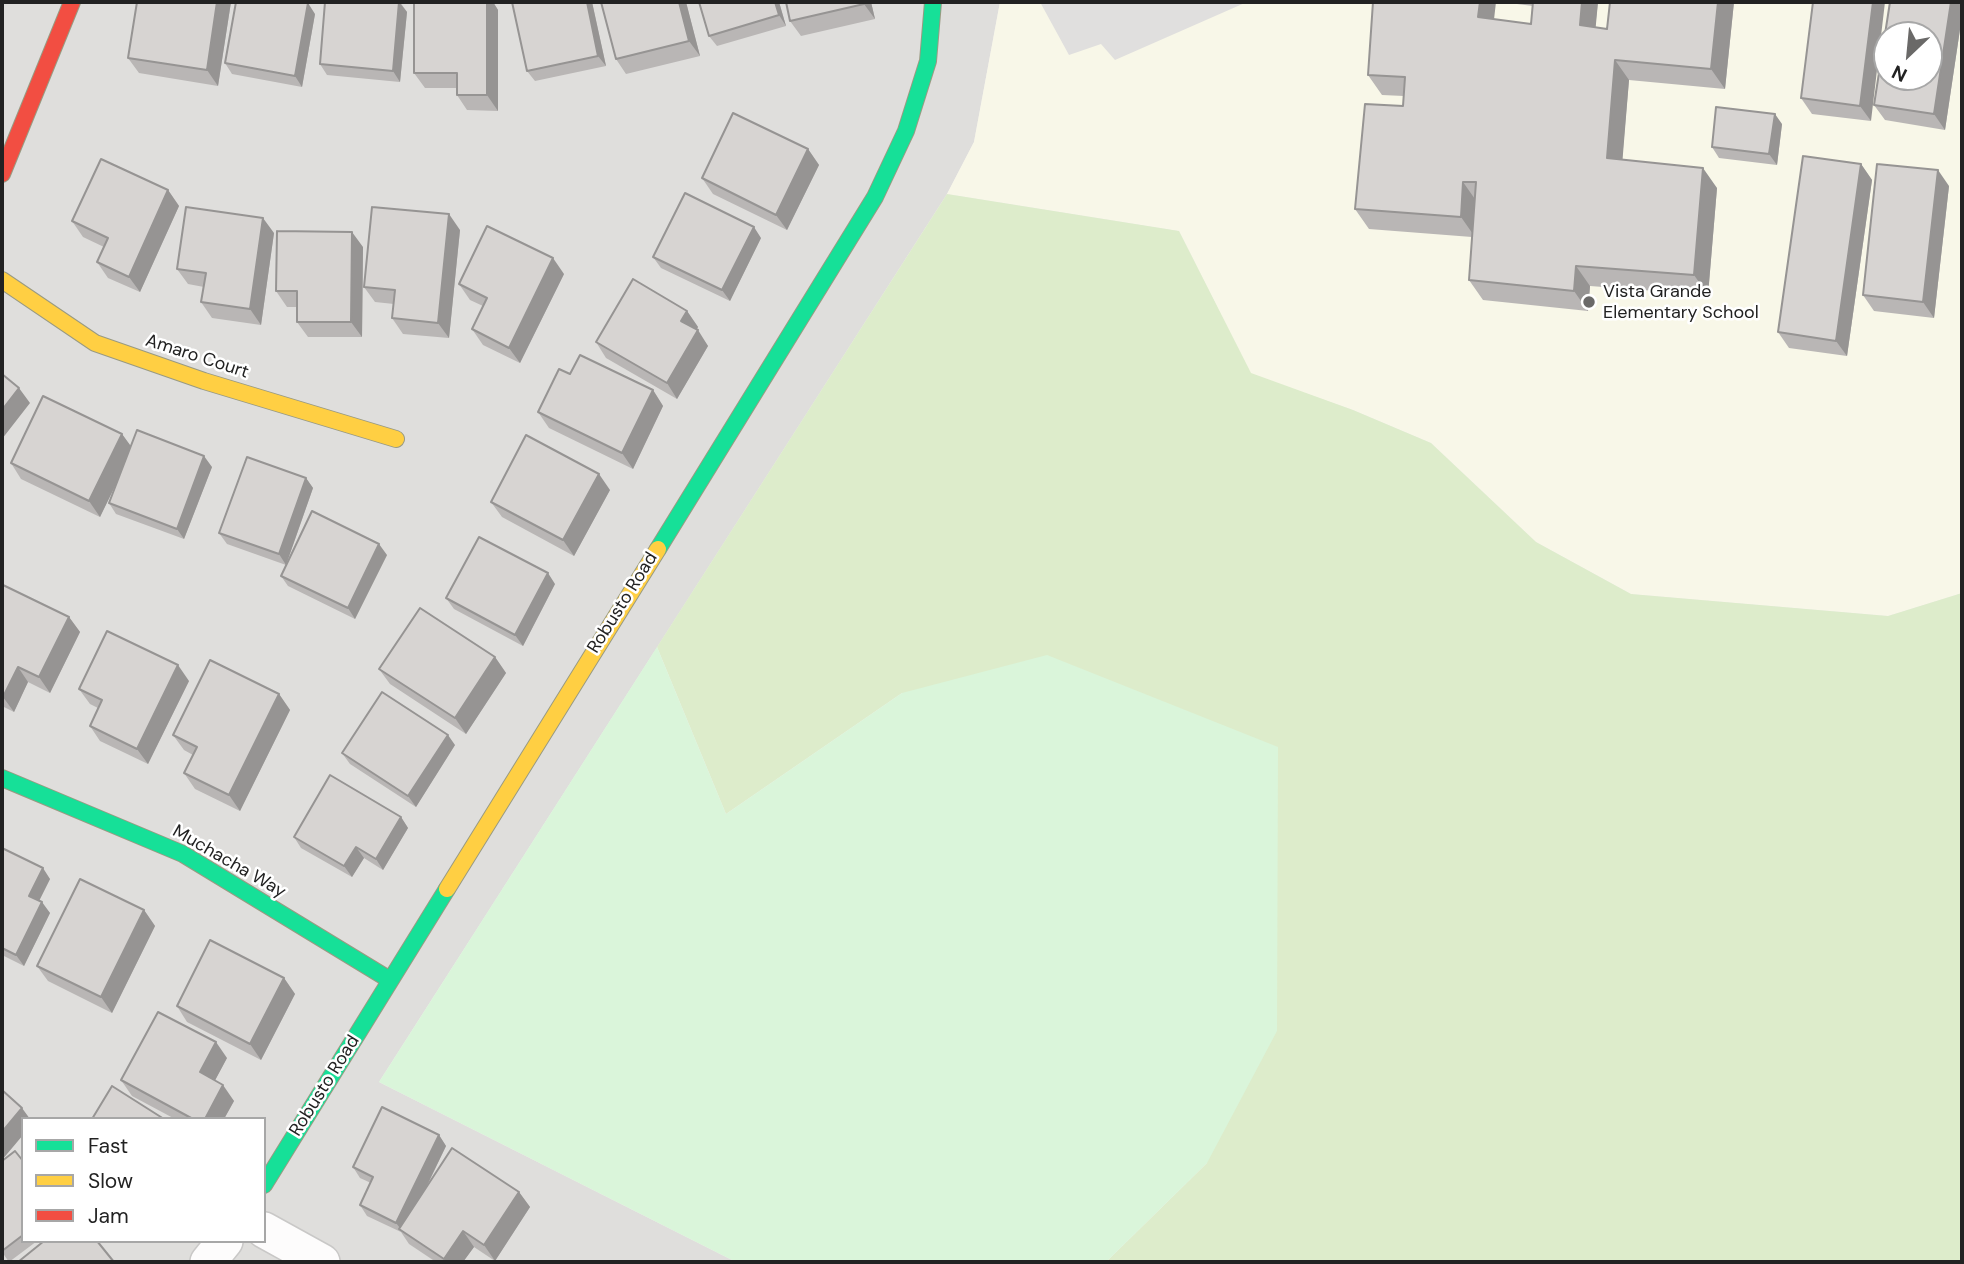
<!DOCTYPE html>
<style>
body{margin:0}
#map{position:relative;width:1964px;height:1264px;overflow:hidden;background:#f0eeeb;font-family:"DM Sans",sans-serif}
canvas{display:block}
.frame{position:absolute;inset:0;border:4px solid #222;pointer-events:none}
.legend{position:absolute;left:21px;top:1117px;width:245px;height:126px;box-sizing:border-box;background:#fff;border:2px solid #a7a7a7;margin:0;padding:9px 12px;list-style:none;font-size:21px;color:#222}
.legend li{display:flex;align-items:center;gap:14px;height:35px}
.legend b{width:35px;border:2px solid #a7a7a7}
.north{position:absolute;left:1873px;top:21px;width:70px;height:70px;box-sizing:border-box;background:#fff;border:2px solid #a7a7a7;border-radius:50%;rotate:206deg;font-size:19px;font-weight:700;line-height:28px;text-align:center;color:#222}
.north::after{content:'';display:block;margin:auto;width:24px;height:32px;background:#6a6968;clip-path:polygon(50% 0,100% 100%,50% 72%,0 100%)}
</style>
<div id="map">
<canvas width="1964" height="1264"></canvas>
<div class="frame"></div>
<ul class="legend">
<li><b style="height:9px;background:#16e098"></b>Fast</li>
<li><b style="height:9px;background:#ffcf43"></b>Slow</li>
<li><b style="height:9px;background:#f24e42"></b>Jam</li>
</ul>
<div class="north">N</div>
</div>
<script>
const ctx = document.querySelector('canvas').getContext('2d');
ctx.lineJoin = 'round';
function paint(path, color) { ctx.fillStyle = color; ctx.fill(path, 'evenodd'); }
const toPath = rows => new Path2D(rows.map(r => 'M' + r).join(''));
function stroke(path, color, width, dash) { ctx.strokeStyle = color; ctx.lineWidth = width; ctx.lineCap = dash ? 'butt' : 'round'; ctx.setLineDash(dash || []); ctx.stroke(path); }
function write(font, color, halo, rows, align = 'center') {
  ctx.font = font + ' "DM Sans",sans-serif'; ctx.lineWidth = 5; ctx.setLineDash([]); ctx.textBaseline = 'middle'; ctx.strokeStyle = halo; ctx.fillStyle = color; for (const [text, x, y, turn = 0] of rows) {
    ctx.save(); ctx.translate(x, y); ctx.rotate((+turn || 0) * Math.PI / 180); ctx.textAlign = isNaN(turn) ? turn : align; if (halo) ctx.strokeText(text, 0, 0); ctx.fillText(text, 0, 0); ctx.restore();
  }
}
paint(toPath([
 [2,2,1000,2,974,142,947,194,379,1082,736,1262,2,1262],
 [23,1119,264,1119,264,1241,23,1241]
]), '#dfdedc');
paint(toPath([
 [1000,2,1962,2,1962,593,1888,616,1631,594,1536,542,1431,443,1353,410,1251,374,1179,231,947,194,974,142],
 [1887,35,1929,35,1929,77,1887,77]
]), '#f8f7e8');
paint(toPath([
 [947,194,1179,231,1251,373,1353,410,1431,443,1536,542,1631,594,1888,616,1962,593,1962,1262,1106,1262,1207,1163,902,693,726,814,657,647]
]), '#ddeccb');
paint(toPath([
 [657,647,726,814,902,693,1047,655,1278,747,1277,1031,1207,1163,1106,1262,736,1262,379,1082]
]), '#daf5da');
paint(toPath([
 [1040,2,1247,2,1115,60,1101,44,1069,55]
]), '#e0dfde');
const street = toPath([
 [264,1230,322,1262],
 [208,1262,225,1241]
]);
const fast = toPath([
 [658,549,875,197,906,131,928,61,933,2],
 [2,778,183,854,390,980],
 [264,1185,447,889]
]);
const slow = toPath([
 [2,280,95,343,204,381,396,439],
 [447,889,658,549]
]);
const jam = toPath([
 [2,174,72,2]
]);
stroke(street, '#c9c8c7', 38);
stroke(fast, '#999a82', 18);
stroke(slow, '#999a82', 18);
stroke(jam, '#999a82', 18);
stroke(street, '#fdfcfc', 35);
stroke(fast, '#16e098', 16);
stroke(slow, '#ffcf43', 16);
stroke(jam, '#f24e42', 16);
paint(toPath([
 [231,2,218,86,139,73,128,58],
 [325,2,400,2,407,12,400,82,327,75,320,64],
 [414,2,493,2,498,10,498,111,467,110,457,95,457,88,425,88,414,73],
 [512,2,592,2,606,66,535,81,527,71],
 [601,2,686,2,700,56,626,74,616,59],
 [779,2,786,26,717,46,709,36],
 [786,2,871,2,875,19,801,36,790,21],
 [1516,2,1598,2,1595,28,1607,29,1610,2,1734,2,1725,89,1629,80,1622,160,1717,188,1708,295,1590,286,1588,311,1483,300,1469,280,1472,237,1369,229,1355,209,1403,106,1404,96,1382,95,1368,75,1494,20,1531,24,1533,6,1517,4],
 [1813,2,1871,121,1812,114,1801,98],
 [1962,2,1962,16,1945,130,1885,120,1874,105],
 [315,14,302,87,232,74,225,63],
 [1782,124,1777,165,1719,158,1712,147],
 [808,149,819,165,787,230,713,194,702,178],
 [1861,164,1872,180,1847,356,1789,348,1778,332],
 [1949,186,1934,318,1874,311,1863,295],
 [168,190,179,206,140,292,108,278,97,262,104,247,83,237,72,221],
 [460,230,449,338,403,334,392,318,394,304,375,302,364,287],
 [274,233,261,325,212,318,201,302,204,287,188,284,177,269],
 [761,238,730,301,661,268,653,257],
 [363,247,362,337,308,337,297,322,297,307,287,307,276,291],
 [564,274,520,363,483,345,472,329,483,306,470,300,459,284],
 [687,311,698,327,696,330,708,346,677,399,606,358,596,342],
 [570,374,653,390,663,406,633,469,549,428,538,412],
 [122,434,130,446,212,467,184,539,116,514,109,503,115,486,100,517,21,479,11,463],
 [306,478,313,488,286,565,227,544,219,533],
 [610,490,574,556,502,517,491,502],
 [387,555,355,619,288,586,281,576],
 [555,584,523,646,454,609,446,598],
 [2,588,69,617,80,632,50,693,28,682,14,712,2,706],
 [495,657,506,673,466,734,390,684,379,669],
 [189,681,148,764,100,741,90,726,98,708,90,704,79,689],
 [279,694,290,710,240,811,195,789,184,773,193,755,184,750,173,735],
 [455,745,416,807,350,764,342,753],
 [401,817,408,828,383,870,364,858,352,877,301,848,294,837],
 [2,848,50,879,39,901,50,913,24,966,2,955],
 [144,910,155,926,112,1013,48,981,37,966],
 [284,978,295,994,261,1060,187,1022,177,1006],
 [227,1058,215,1080,234,1101,224,1119,175,1119,132,1096,121,1080],
 [439,1135,446,1146,427,1186,519,1192,530,1207,495,1261,474,1247,463,1262,436,1262,409,1244,401,1232,367,1216,360,1205,371,1183,360,1178,353,1167],
 [2,1161,23,1161,23,1241,37,1241,9,1262,2,1252]
]), '#b9b6b5');
paint(toPath([
 [217,2,231,2,218,86,207,70],
 [399,2,407,12,400,82,393,71],
 [487,2,493,2,498,10,498,111,487,95],
 [587,2,592,2,606,66,598,56],
 [679,2,686,2,700,56,689,41],
 [775,2,779,2,786,26,779,15],
 [864,2,871,2,875,19,864,4],
 [1480,2,1496,2,1492,37,1478,17],
 [1582,2,1598,2,1594,45,1580,25],
 [1718,2,1734,2,1725,89,1711,69],
 [1873,2,1885,2,1871,121,1860,106],
 [1951,2,1962,2,1962,16,1945,130,1934,114],
 [308,3,315,14,302,87,295,76],
 [1615,60,1629,80,1621,178,1607,158],
 [1775,114,1782,124,1777,165,1769,154],
 [808,149,819,165,787,230,776,215],
 [1861,164,1872,180,1847,356,1836,341],
 [1703,168,1717,188,1708,295,1694,275],
 [1938,170,1949,186,1934,318,1923,302],
 [1463,182,1477,202,1475,237,1461,217],
 [168,190,179,206,140,292,129,277],
 [449,214,460,230,449,338,438,323],
 [263,218,274,233,261,325,250,309],
 [754,227,761,238,730,301,722,290],
 [352,232,363,247,362,337,351,322],
 [553,258,564,274,520,363,509,348],
 [1576,266,1590,286,1588,311,1574,291],
 [687,311,698,327,692,337,681,321],
 [698,330,708,346,677,399,667,383],
 [19,388,30,403,2,439,2,410],
 [653,390,663,406,633,469,622,453],
 [122,434,133,449,100,517,89,501],
 [204,456,212,467,184,539,177,529],
 [599,474,610,490,574,556,563,540],
 [306,478,313,488,286,565,279,554],
 [379,544,387,555,355,619,348,608],
 [548,573,555,584,523,646,515,635],
 [69,617,80,632,50,693,39,677],
 [495,657,506,673,466,734,455,718],
 [178,665,189,681,148,764,137,749],
 [18,667,28,682,14,712,3,697],
 [279,694,290,710,240,811,229,795],
 [448,735,455,745,416,807,408,796],
 [401,817,408,828,383,870,376,859],
 [356,847,364,858,352,877,344,866],
 [43,868,50,879,36,907,29,896],
 [42,902,50,913,24,966,16,955],
 [144,910,155,926,112,1013,101,997],
 [284,978,295,994,261,1060,250,1044],
 [216,1042,227,1058,211,1088,200,1072],
 [223,1085,234,1101,224,1119,205,1119],
 [22,1108,30,1119,23,1119,23,1135,2,1160,2,1132],
 [439,1135,446,1146,404,1233,396,1223],
 [519,1192,530,1207,495,1261,484,1245],
 [463,1231,474,1247,463,1262,446,1262,444,1259]
]), '#969493');
const building = toPath([
 [137,2,217,2,207,70,128,58,137,2],
 [236,2,299,2,308,3,295,76,225,63,236,2],
 [325,2,399,2,393,71,320,64,325,2],
 [414,2,487,2,487,95,457,95,457,73,414,73,414,2],
 [512,2,587,2,598,56,527,71,512,2],
 [601,2,679,2,689,41,616,59,601,2],
 [699,2,775,2,779,15,709,36,699,2],
 [786,2,864,2,864,4,790,21,786,2],
 [1373,2,1480,2,1478,17,1531,24,1533,2,1582,2,1580,25,1607,29,1610,2,1718,2,1711,69,1615,60,1607,158,1703,168,1694,275,1576,266,1574,291,1469,280,1476,182,1463,182,1461,217,1355,209,1365,104,1403,106,1405,77,1368,75,1373,2],
 [1813,2,1873,2,1860,106,1801,98,1813,2],
 [1890,2,1951,2,1934,114,1874,105,1890,2],
 [1887,35,1929,35,1929,77,1887,77,1887,35],
 [1716,107,1775,114,1769,154,1712,147,1716,107],
 [733,113,808,149,776,215,702,178,733,113],
 [1803,156,1861,164,1836,341,1778,332,1803,156],
 [101,159,168,190,129,277,97,262,108,238,72,221,101,159],
 [1877,164,1938,170,1923,302,1863,295,1877,164],
 [685,193,754,227,722,290,653,257,685,193],
 [186,207,263,218,250,309,201,302,206,273,177,269,186,207],
 [372,207,449,214,438,323,392,318,395,290,364,287,372,207],
 [487,226,553,258,509,348,472,329,487,298,459,284,487,226],
 [277,231,352,232,351,322,297,322,297,291,276,291,277,231],
 [633,279,687,311,681,321,698,330,667,383,596,342,633,279],
 [580,355,653,390,622,453,538,412,559,369,570,374,580,355],
 [2,374,19,388,2,410,2,374],
 [43,396,122,434,89,501,11,463,43,396],
 [137,430,204,456,177,529,109,503,137,430],
 [526,435,599,474,563,540,491,502,526,435],
 [247,457,306,478,279,554,219,533,247,457],
 [312,511,379,544,348,608,281,576,312,511],
 [479,537,548,573,515,635,446,598,479,537],
 [3,585,69,617,39,677,18,667,3,697,2,696,2,588,3,585],
 [420,608,495,657,455,718,379,669,420,608],
 [107,631,178,665,137,749,90,726,102,700,79,689,107,631],
 [210,660,279,694,229,795,184,773,197,747,173,735,210,660],
 [382,692,448,735,408,796,342,753,382,692],
 [330,775,401,817,376,859,356,847,344,866,294,837,330,775],
 [2,848,43,868,29,896,42,902,16,955,2,948,2,848],
 [80,879,144,910,101,997,37,966,80,879],
 [210,940,284,978,250,1044,177,1006,210,940],
 [158,1012,216,1042,200,1072,223,1085,205,1119,193,1119,121,1080,158,1012],
 [112,1086,164,1119,92,1119,112,1086],
 [2,1090,22,1108,2,1132,2,1090],
 [382,1107,439,1135,396,1223,360,1205,373,1177,353,1167,382,1107],
 [452,1148,519,1192,484,1245,463,1231,444,1259,399,1229,452,1148],
 [15,1151,23,1161,23,1235,2,1251,2,1161,15,1151],
 [44,1241,97,1241,114,1262,18,1262,44,1241]
]);
paint(building, '#d7d4d2');
stroke(building, '#969493', 2);
for (const [x, y, r, color] of [
 [1589,302,7,"#6a6968"]
]) { const dot = new Path2D(); dot.arc(x, y, r, 0, 2 * Math.PI); ctx.fillStyle = color; ctx.fill(dot); stroke(dot, '#fff', 2.5); }
write('18px', '#222', '#fff', [
 ["Vista Grande",1603,292],
 ["Elementary School",1603,313]
], 'left');
write('18px', '#222', '#fff', [
 ["Amaro Court",197,357,18],
 ["Robusto Road",623,603,-58],
 ["Muchacha Way",229,862,30],
 ["Robusto Road",325,1086,-58]
]);
</script>
